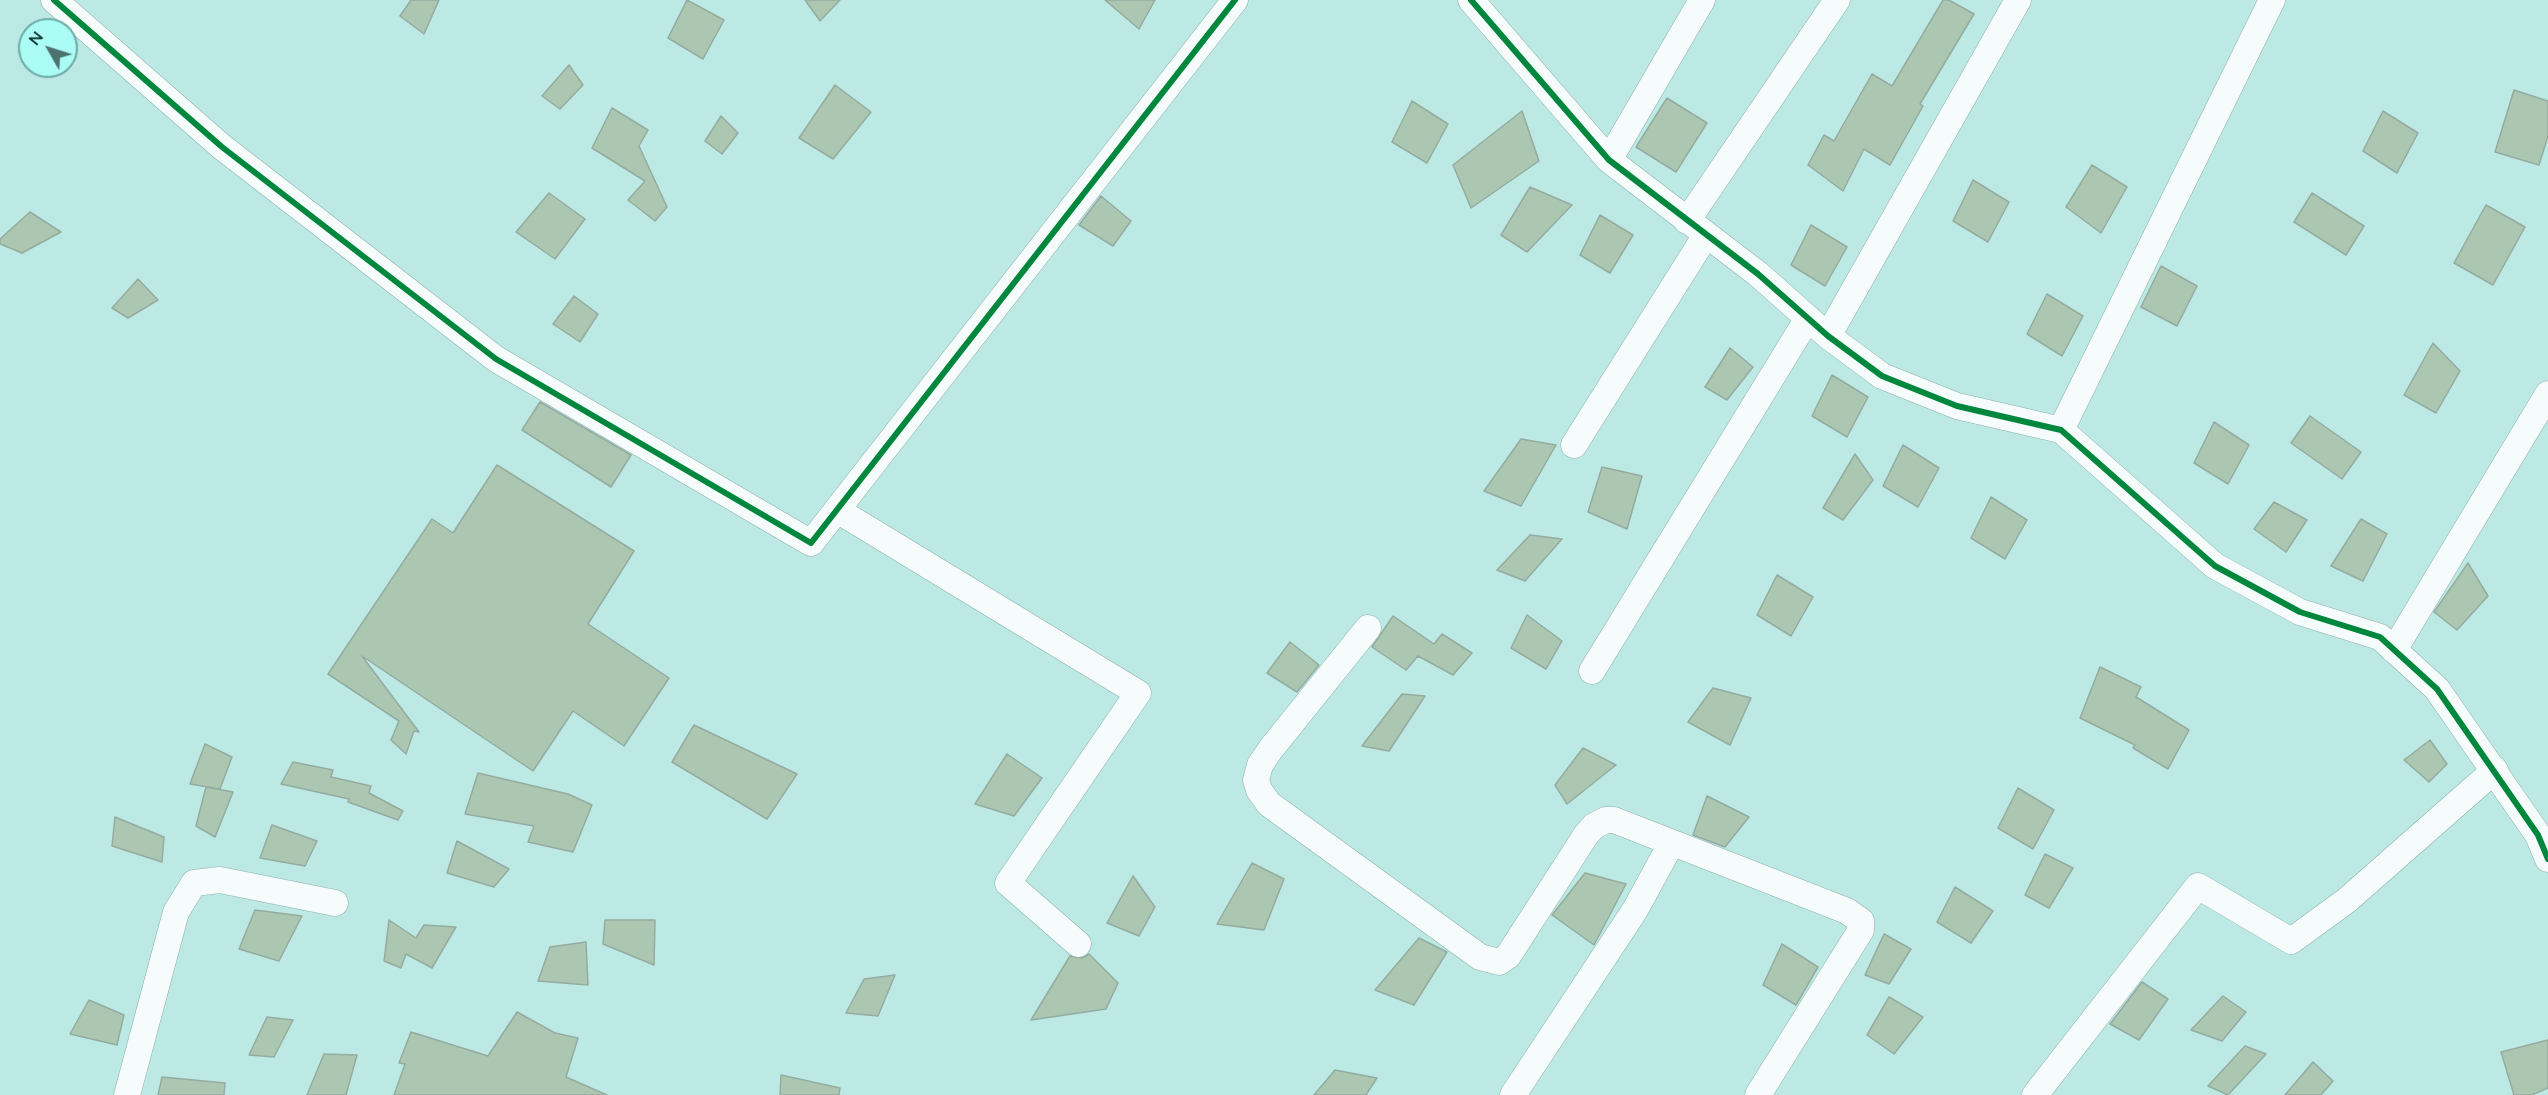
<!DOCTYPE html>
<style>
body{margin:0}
#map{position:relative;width:2548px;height:1095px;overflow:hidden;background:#bde9e5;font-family:Lato,sans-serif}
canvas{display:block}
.north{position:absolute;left:18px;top:18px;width:60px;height:60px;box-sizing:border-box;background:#aafcf4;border:2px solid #6caba5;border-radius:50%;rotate:309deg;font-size:16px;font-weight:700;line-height:24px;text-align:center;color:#0f322f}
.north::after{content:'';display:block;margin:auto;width:21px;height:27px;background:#4c726f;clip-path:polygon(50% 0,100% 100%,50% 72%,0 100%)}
</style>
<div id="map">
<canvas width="2548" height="1095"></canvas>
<div class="north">N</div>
</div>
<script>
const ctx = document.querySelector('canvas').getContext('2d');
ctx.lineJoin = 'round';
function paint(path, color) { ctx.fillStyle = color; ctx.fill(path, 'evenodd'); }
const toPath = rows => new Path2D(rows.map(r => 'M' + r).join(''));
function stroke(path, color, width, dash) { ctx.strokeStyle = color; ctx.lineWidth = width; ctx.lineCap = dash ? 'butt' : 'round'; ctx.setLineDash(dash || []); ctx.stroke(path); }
const building = toPath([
 [411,0,439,0,424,34,400,16,411,0],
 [687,0,724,20,703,59,668,38,687,0],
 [805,0,840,0,820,21,805,0],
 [1105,0,1155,0,1139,29,1105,0],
 [1943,0,1949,0,1974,14,1920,104,1923,106,1890,165,1864,149,1843,191,1808,165,1824,135,1834,141,1872,74,1892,86,1943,0],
 [569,65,583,85,560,109,542,96,569,65],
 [835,85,871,112,833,159,799,138,835,85],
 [2514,90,2548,101,2548,136,2539,165,2495,152,2514,90],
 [1667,98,1707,123,1676,172,1636,147,1667,98],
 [1412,101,1448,124,1427,163,1392,142,1412,101],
 [612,108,648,130,639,146,667,207,655,221,628,200,645,181,592,148,612,108],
 [1522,111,1539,161,1471,208,1453,165,1522,111],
 [2383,111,2418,133,2397,173,2363,151,2383,111],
 [721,116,738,133,722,154,705,141,721,116],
 [2092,165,2127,187,2101,233,2066,207,2092,165],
 [1973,180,2009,202,1988,242,1953,221,1973,180],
 [1530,187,1572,205,1527,252,1501,235,1530,187],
 [549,193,585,219,555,259,516,232,549,193],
 [2312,193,2364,226,2346,255,2294,222,2312,193],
 [1101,196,1131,221,1113,246,1079,225,1101,196],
 [2486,205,2525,227,2493,285,2454,263,2486,205],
 [30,212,61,232,22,253,0,244,0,239,30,212],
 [1600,215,1633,235,1610,273,1580,255,1600,215],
 [1811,225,1847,247,1825,286,1791,265,1811,225],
 [2161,266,2197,286,2177,326,2141,307,2161,266],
 [138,279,158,300,128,318,112,308,138,279],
 [2047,294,2083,316,2062,356,2027,334,2047,294],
 [574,296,598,314,580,342,553,324,574,296],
 [2433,343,2460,371,2436,413,2404,395,2433,343],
 [1730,348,1753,367,1727,400,1705,387,1730,348],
 [1832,375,1868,397,1847,437,1812,416,1832,375],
 [540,402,631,455,611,487,522,430,540,402],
 [2310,416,2361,452,2342,479,2291,443,2310,416],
 [2214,422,2249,445,2228,484,2194,463,2214,422],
 [1521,439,1556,445,1521,506,1484,491,1521,439],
 [1903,445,1939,468,1918,507,1883,486,1903,445],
 [1855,454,1873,480,1843,520,1823,508,1855,454],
 [497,465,634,551,588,624,669,678,624,746,573,711,533,771,362,656,419,732,414,731,406,754,391,740,399,721,328,674,432,519,453,533,497,465],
 [1602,467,1642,476,1627,529,1588,512,1602,467],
 [1991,497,2027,520,2005,559,1971,538,1991,497],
 [2274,502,2307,520,2286,552,2254,529,2274,502],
 [2361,519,2387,534,2363,581,2331,566,2361,519],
 [1530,535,1562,539,1525,581,1497,570,1530,535],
 [2468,563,2488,596,2457,630,2434,612,2468,563],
 [1777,575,1813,597,1791,636,1757,615,1777,575],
 [1527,615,1562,641,1546,669,1511,648,1527,615],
 [1393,616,1434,644,1442,634,1472,653,1453,675,1418,656,1406,670,1372,647,1393,616],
 [1290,642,1319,665,1297,692,1267,673,1290,642],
 [2100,667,2141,687,2136,697,2189,730,2168,769,2133,748,2135,745,2080,718,2100,667],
 [1713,688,1751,698,1730,745,1688,722,1713,688],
 [1402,694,1425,696,1389,751,1362,746,1402,694],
 [694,725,797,774,767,819,672,762,694,725],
 [2430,740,2447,764,2429,782,2404,760,2430,740],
 [205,744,232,757,220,789,190,784,205,744],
 [1583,748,1616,765,1567,804,1555,785,1583,748],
 [1007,754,1042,778,1014,816,975,804,1007,754],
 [293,762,333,770,331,777,371,786,369,793,403,811,398,820,348,802,349,799,281,784,293,762],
 [478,773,568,794,592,805,573,852,528,842,534,826,465,814,478,773],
 [206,787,233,792,215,837,196,826,206,787],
 [2018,788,2054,810,2033,849,1998,828,2018,788],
 [1707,796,1749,817,1725,847,1693,835,1707,796],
 [115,817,164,837,162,862,112,846,115,817],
 [272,825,317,841,305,866,260,858,272,825],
 [457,841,509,869,494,887,447,873,457,841],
 [2045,854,2073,868,2049,908,2025,895,2045,854],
 [1252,863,1284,879,1264,930,1217,924,1252,863],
 [1585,873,1626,884,1594,945,1552,915,1585,873],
 [1133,876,1155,907,1139,936,1107,923,1133,876],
 [1955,887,1993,911,1971,943,1937,922,1955,887],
 [255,910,302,916,279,961,239,949,255,910],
 [389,920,416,938,424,925,456,927,432,968,406,954,401,968,384,961,389,920],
 [605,920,655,920,654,965,603,944,605,920],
 [1884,934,1911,949,1889,984,1865,975,1884,934],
 [1419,938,1447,952,1414,1005,1375,990,1419,938],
 [586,942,588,985,538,981,550,947,586,942],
 [1782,944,1818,967,1796,1005,1763,985,1782,944],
 [1089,954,1118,983,1106,1009,1031,1020,1070,956,1082,958,1089,954],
 [895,975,878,1016,846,1013,864,979,895,975],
 [2142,982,2168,999,2139,1040,2110,1024,2142,982],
 [2223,996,2246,1012,2222,1041,2191,1030,2223,996],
 [1889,997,1923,1017,1894,1054,1867,1035,1889,997],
 [89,1000,124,1015,117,1045,70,1034,89,1000],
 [517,1012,555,1033,578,1038,566,1077,607,1095,394,1095,405,1064,399,1063,411,1032,488,1056,517,1012],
 [267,1017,293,1020,274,1057,249,1055,267,1017],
 [2548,1040,2548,1088,2532,1095,2514,1095,2501,1052,2548,1040],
 [2245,1046,2266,1054,2228,1095,2208,1086,2245,1046],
 [324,1054,357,1055,346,1095,307,1095,324,1054],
 [2313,1062,2333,1081,2321,1095,2285,1095,2313,1062],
 [1335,1070,1377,1078,1366,1095,1314,1095,1335,1070],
 [781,1075,840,1088,839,1095,780,1095,781,1075],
 [162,1077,225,1083,224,1095,158,1095,162,1077]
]);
paint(building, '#abc7b1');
stroke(building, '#94aca0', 1.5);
const street = toPath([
 [54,0,222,147,496,359,811,543,1235,0],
 [1471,0,1609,160,1758,274,1828,336,1882,376,1957,406,2061,430,2215,566,2300,612,2380,637,2437,689,2538,835,2548,859],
 [1609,160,1702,0],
 [1687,221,1837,0],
 [1828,336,2018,0],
 [2061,430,2272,0],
 [1574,445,1706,235],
 [837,510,1138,693,1008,883,1078,944],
 [1368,628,1270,750,1260,765,1256,780,1259,790,1269,804,1480,957,1499,962,1508,956,1586,835,1594,826,1606,820,1614,820,1847,911,1861,921,1861,930,1758,1095],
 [2394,650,2548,394],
 [1592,671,1808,318],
 [127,1095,176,912,194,883,220,880,335,903],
 [1513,1095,1635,910,1671,844],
 [2035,1095,2198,886,2291,941,2346,901,2495,770]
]);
stroke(street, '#8cb0ac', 27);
stroke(street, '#f5fcfb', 26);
stroke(toPath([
 [54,0,222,147,496,359,811,543,1235,0],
 [1471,0,1609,160,1758,274,1828,336,1882,376,1957,406,2061,430,2215,566,2300,612,2380,637,2437,689,2538,835,2548,859]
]), '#00873e', 6);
</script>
